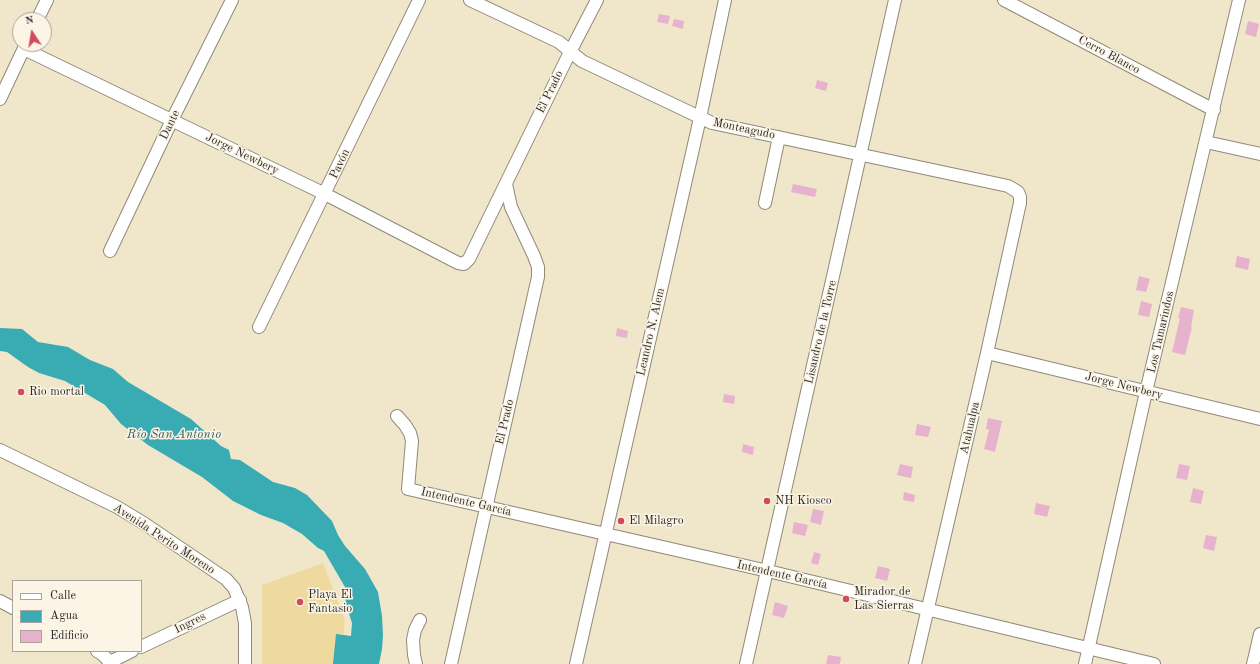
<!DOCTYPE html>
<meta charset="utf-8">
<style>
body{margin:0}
#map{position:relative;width:1260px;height:664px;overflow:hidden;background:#f0e7ca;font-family:"Old Standard TT",serif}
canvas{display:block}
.legend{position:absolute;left:12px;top:580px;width:130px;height:72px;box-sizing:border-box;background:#fcf5e5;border:1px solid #a8a49b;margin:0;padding:5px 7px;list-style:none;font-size:12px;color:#2b2b2b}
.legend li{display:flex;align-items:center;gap:8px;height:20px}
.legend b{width:20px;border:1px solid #a8a49b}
.north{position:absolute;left:12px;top:12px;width:40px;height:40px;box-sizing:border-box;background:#fcf5e5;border:1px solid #a8a49b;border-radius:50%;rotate:348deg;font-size:11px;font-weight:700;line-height:16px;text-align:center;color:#2b2b2b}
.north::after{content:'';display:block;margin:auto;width:14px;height:18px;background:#d1495b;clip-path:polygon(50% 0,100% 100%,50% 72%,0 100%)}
</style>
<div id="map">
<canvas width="1260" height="664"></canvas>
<ul class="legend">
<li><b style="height:5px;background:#fff"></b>Calle</li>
<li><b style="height:11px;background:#39abb3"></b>Agua</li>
<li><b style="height:11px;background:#e6b2cd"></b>Edificio</li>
</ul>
<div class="north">N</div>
</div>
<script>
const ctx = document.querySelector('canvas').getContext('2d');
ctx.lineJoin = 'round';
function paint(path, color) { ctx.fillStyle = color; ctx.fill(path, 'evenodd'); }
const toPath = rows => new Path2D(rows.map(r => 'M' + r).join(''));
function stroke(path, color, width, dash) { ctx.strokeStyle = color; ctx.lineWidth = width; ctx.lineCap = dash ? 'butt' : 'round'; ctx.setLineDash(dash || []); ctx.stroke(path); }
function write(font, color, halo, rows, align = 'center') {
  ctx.font = font + ' "Old Standard TT",serif'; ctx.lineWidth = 3; ctx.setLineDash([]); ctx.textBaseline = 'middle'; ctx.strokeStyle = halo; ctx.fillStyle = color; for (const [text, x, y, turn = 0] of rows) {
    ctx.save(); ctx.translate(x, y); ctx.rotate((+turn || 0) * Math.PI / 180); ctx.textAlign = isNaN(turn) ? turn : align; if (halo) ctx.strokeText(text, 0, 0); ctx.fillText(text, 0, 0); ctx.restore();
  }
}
paint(toPath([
 [323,563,345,620,340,664,262,664,262,585]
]), '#eeda9e');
paint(toPath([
 [0,328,22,329,38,342,68,347,90,360,113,369,128,382,191,419,221,446,229,450,231,459,240,460,273,482,295,488,307,495,332,521,338,535,345,546,365,569,378,592,382,616,383,635,382,649,379,664,333,664,336,634,351,636,352,623,346,604,345,587,324,551,318,548,302,534,283,523,261,515,233,501,202,477,148,445,121,424,105,405,65,381,39,373,28,367,7,352,0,351]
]), '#39abb3');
paint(toPath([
 [659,14,670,16,668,24,657,22],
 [674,19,684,21,683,29,672,26],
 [1248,21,1259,24,1256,37,1245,34],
 [817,80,828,83,826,91,815,88],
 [793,184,817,189,815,197,791,192],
 [1237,256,1250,259,1248,270,1235,267],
 [1139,276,1150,279,1146,292,1136,290],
 [1141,301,1152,304,1149,317,1138,315],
 [1181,307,1194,310,1191,327,1192,327,1185,355,1172,352,1180,318,1178,318],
 [617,328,628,331,627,338,616,336],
 [724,394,735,396,734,404,723,402],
 [988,418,1002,421,995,452,984,449,989,430,986,429],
 [917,424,931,427,928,437,915,435],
 [743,444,754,447,753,455,742,452],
 [900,464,913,467,911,478,897,475],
 [1179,464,1190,466,1187,480,1176,478],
 [1193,488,1204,491,1201,504,1190,502],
 [904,492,915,495,914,502,903,500],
 [1036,503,1050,506,1047,517,1034,514],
 [813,509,824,511,821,525,810,522],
 [794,522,808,525,805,536,792,533],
 [1206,535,1217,537,1214,551,1203,548],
 [814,552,821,554,818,565,811,563],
 [878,566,890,569,887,581,875,578],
 [775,602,788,606,784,618,772,615],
 [828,655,841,657,840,664,826,664]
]), '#e6b2cd');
const street = toPath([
 [470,0,559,42,582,61,712,123,1008,186,1018,192,1020,197,1020,203,987,353,915,664],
 [1004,0,1214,110],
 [37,20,47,0],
 [24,49,325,194,458,263,464,264,469,259,570,52,597,0],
 [0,99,26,44],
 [1206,142,1260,154],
 [765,203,779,137],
 [110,251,172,120,232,0],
 [259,327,419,0],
 [987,353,1260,419],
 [397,416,405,425,410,433,412,441,408,489,768,571,1154,664],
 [0,450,117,507,145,524,226,579,234,588,242,607,245,623,245,664],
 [0,601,13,608],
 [141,647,240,600],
 [97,651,102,654,107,659,110,664],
 [110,662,132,651],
 [416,664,414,655,413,640,415,630,420,620],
 [451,664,538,277,538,267,534,256,511,207,506,184],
 [576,664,700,118,725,0],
 [746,664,895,0],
 [1085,664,1146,392,1239,0],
 [1253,664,1260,634]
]);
stroke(street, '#8e897a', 14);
stroke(street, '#fff', 12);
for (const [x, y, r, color] of [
 [21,392,4,"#d1495b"],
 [767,501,4,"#d1495b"],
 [621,521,4,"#d1495b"],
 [846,599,4,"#d1495b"],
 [300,602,4,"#d1495b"]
]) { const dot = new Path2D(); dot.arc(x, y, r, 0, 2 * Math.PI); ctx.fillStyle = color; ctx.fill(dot); stroke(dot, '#fcf5e5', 1.5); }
write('12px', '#2b2b2b', '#fcf5e5', [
 ["Cerro Blanco",1109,55,28],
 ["El Prado",550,92,-64],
 ["Dante",170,125,-64],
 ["Monteagudo",744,129,12],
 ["Jorge Newbery",242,154,26],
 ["Pavón",340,164,-64],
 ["Leandro N. Alem",651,332,-77],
 ["Lisandro de la Torre",821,332,-77],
 ["Los Tamarindos",1161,332,-77],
 ["Jorge Newbery",1124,386,14],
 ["El Prado",505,422,-77],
 ["Atahualpa",970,428,-77],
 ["Intendente García",466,502,13],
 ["Avenida Perito Moreno",164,539,33],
 ["Intendente García",782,575,13],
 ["Ingres",190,623,-26]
]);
write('12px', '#2b2b2b', '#fcf5e5', [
 ["Rio mortal",29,392],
 ["NH Kiosco",775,501],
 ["El Milagro",629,521],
 ["Mirador de",854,592],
 ["Las Sierras",854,606],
 ["Playa El",308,595],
 ["Fantasio",308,609]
], 'left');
write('italic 13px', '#315e61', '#fcf5e5', [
 ["Río San Antonio",174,435]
]);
</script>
